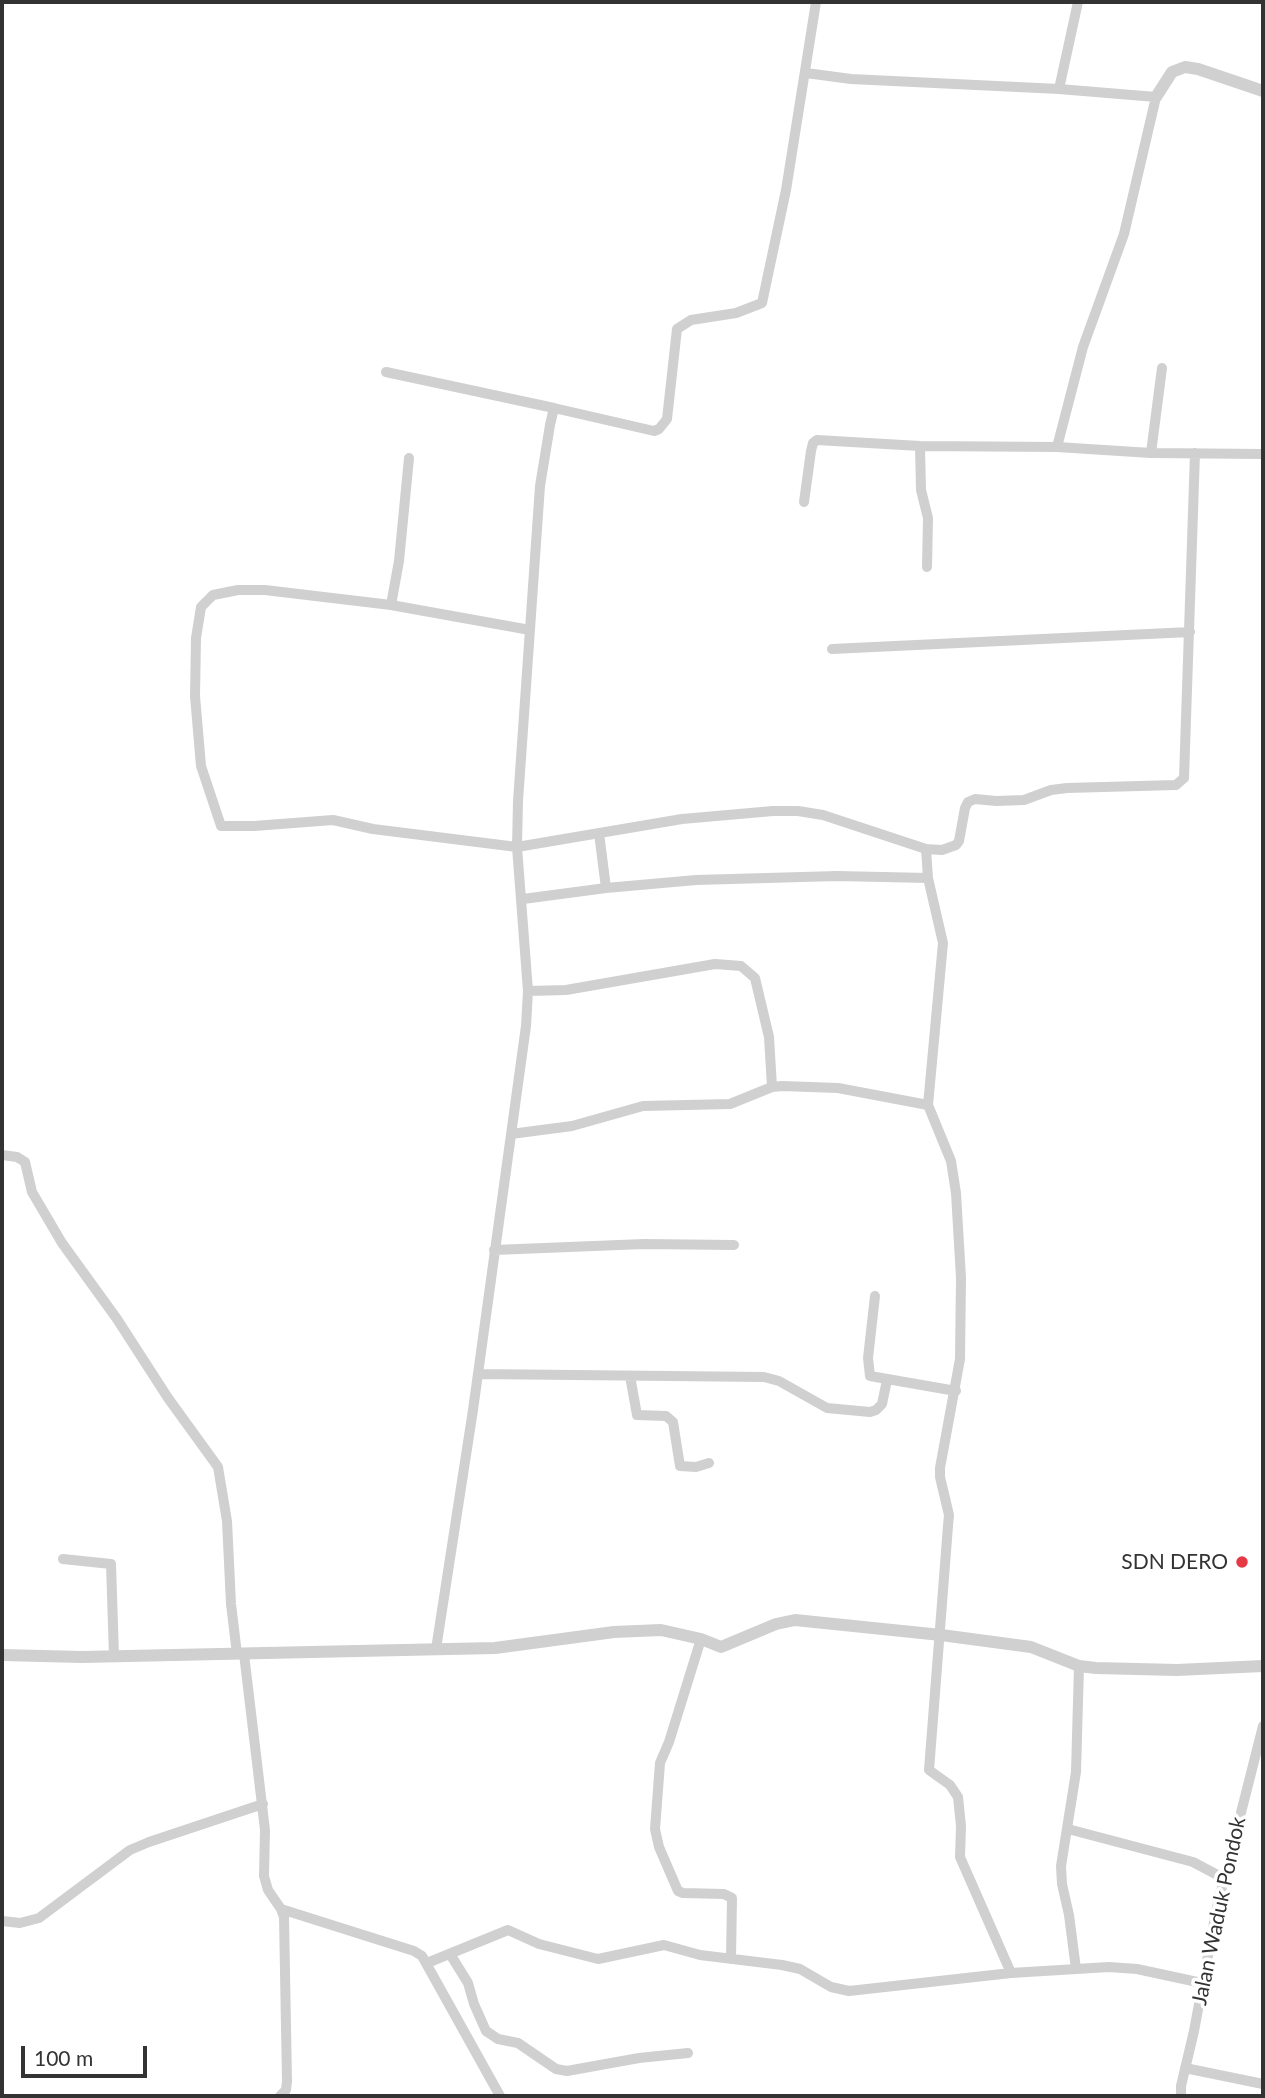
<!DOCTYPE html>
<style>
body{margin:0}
#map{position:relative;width:1265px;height:2098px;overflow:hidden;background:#fff;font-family:Lato,sans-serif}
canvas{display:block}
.frame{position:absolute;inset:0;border:4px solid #333;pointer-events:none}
.scale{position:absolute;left:21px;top:2046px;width:126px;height:32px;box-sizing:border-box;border:4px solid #333;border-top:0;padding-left:9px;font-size:21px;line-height:24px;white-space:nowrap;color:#333;-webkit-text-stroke:5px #fff;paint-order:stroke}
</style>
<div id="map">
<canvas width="1265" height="2098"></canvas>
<div class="frame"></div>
<div class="scale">100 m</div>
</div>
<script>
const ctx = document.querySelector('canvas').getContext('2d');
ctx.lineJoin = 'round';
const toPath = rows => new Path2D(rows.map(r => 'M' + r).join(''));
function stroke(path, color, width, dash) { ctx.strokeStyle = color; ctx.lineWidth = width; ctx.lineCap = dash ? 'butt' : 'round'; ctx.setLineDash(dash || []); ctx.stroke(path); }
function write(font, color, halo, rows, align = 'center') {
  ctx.font = font + ' Lato,sans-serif'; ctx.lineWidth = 7; ctx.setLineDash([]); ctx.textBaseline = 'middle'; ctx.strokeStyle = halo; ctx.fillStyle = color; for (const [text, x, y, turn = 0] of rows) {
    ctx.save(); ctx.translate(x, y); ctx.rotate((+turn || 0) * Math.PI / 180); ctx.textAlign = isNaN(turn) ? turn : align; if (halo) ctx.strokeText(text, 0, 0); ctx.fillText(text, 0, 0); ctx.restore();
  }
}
stroke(toPath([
 [806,73,851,79,1059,89,1156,97,1124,234,1083,347,1057,447,1151,453,1263,454],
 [1059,89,1078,2],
 [386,372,554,408],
 [920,446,921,490,928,518,927,567],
 [1151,453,1162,368],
 [804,502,811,451,813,443,817,440,920,446,1057,447],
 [391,605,399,561,409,458],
 [530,630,391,605,265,590,238,590,213,595,201,607,196,638,195,696,201,766,221,826,254,826,333,820,373,829,517,847,682,819,773,811,798,811,823,815,926,849,942,850,956,845,959,841,965,808,968,802,975,799,996,801,1024,800,1051,790,1067,788,1176,785,1184,778,1195,453],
 [832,649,1190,632],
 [599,833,606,888],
 [926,849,928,878,943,943,928,1105,951,1161,956,1193,961,1278,960,1359,940,1468,940,1477,949,1515,948,1526,929,1770,950,1785,958,1797,961,1826,960,1857,1011,1973],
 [523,899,606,888,696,880,837,876,928,878],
 [528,991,566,990,715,964,741,966,755,978,769,1037,772,1087],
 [511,1134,572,1126,643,1106,730,1104,772,1087,782,1086,838,1088,928,1105],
 [2,1155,17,1157,25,1162,32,1192,62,1243,117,1319,168,1398,218,1467,227,1521,231,1604,237,1654],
 [494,1250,644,1244,734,1245],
 [875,1296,868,1358,870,1376,956,1391],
 [478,1374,764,1377,779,1381,827,1408,870,1412,876,1410,882,1404,887,1380],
 [630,1376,637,1415,666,1416,673,1422,680,1466,696,1467,709,1463],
 [63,1559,111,1564,114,1656],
 [701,1639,669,1742,660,1763,655,1829,659,1847,678,1891,683,1893,724,1894,732,1898,731,1959],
 [436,1649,473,1410,526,1026,528,991,517,847,518,801,540,486,550,425,554,408,654,431,659,429,667,419,677,329,691,320,736,313,762,303,786,190,816,2],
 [244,1654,265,1830,264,1876,268,1890,281,1909,284,1917,287,2081,286,2090,280,2096],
 [1068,1829,1193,1862,1225,1879],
 [281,1909,414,1951,422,1956,500,2096],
 [2,1921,20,1923,39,1918,130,1850,149,1842,263,1804],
 [450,1954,468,1983,474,2004,486,2031,498,2039,518,2043,556,2069,567,2071,639,2058,688,2053],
 [427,1963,508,1930,539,1944,598,1959,664,1945,700,1955,782,1965,800,1969,831,1987,849,1991,1011,1973,1109,1967,1137,1969,1202,1983],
 [1076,1969,1069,1915,1062,1884,1061,1866,1076,1772,1079,1666],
 [1185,2068,1263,2084],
 [1181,2096,1181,2086,1194,2031,1217,1907,1263,1726]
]), '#d0d0d0', 10);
stroke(toPath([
 [1156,97,1172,72,1185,67,1198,69,1263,91],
 [2,1655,82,1657,495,1648,614,1632,661,1630,701,1639,721,1647,776,1624,795,1620,941,1635,1031,1647,1079,1666,1096,1668,1177,1670,1263,1666]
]), '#d0d0d0', 12);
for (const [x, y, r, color] of [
 [1242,1562,7,"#e63946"]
]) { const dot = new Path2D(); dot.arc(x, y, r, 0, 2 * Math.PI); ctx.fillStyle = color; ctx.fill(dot); stroke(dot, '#fff', 2.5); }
write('21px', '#333', '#fff', [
 ["SDN DERO",1228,1562]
], 'right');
write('21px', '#333', '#fff', [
 ["Jalan Waduk Pondok",1219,1911,-78]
]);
</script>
